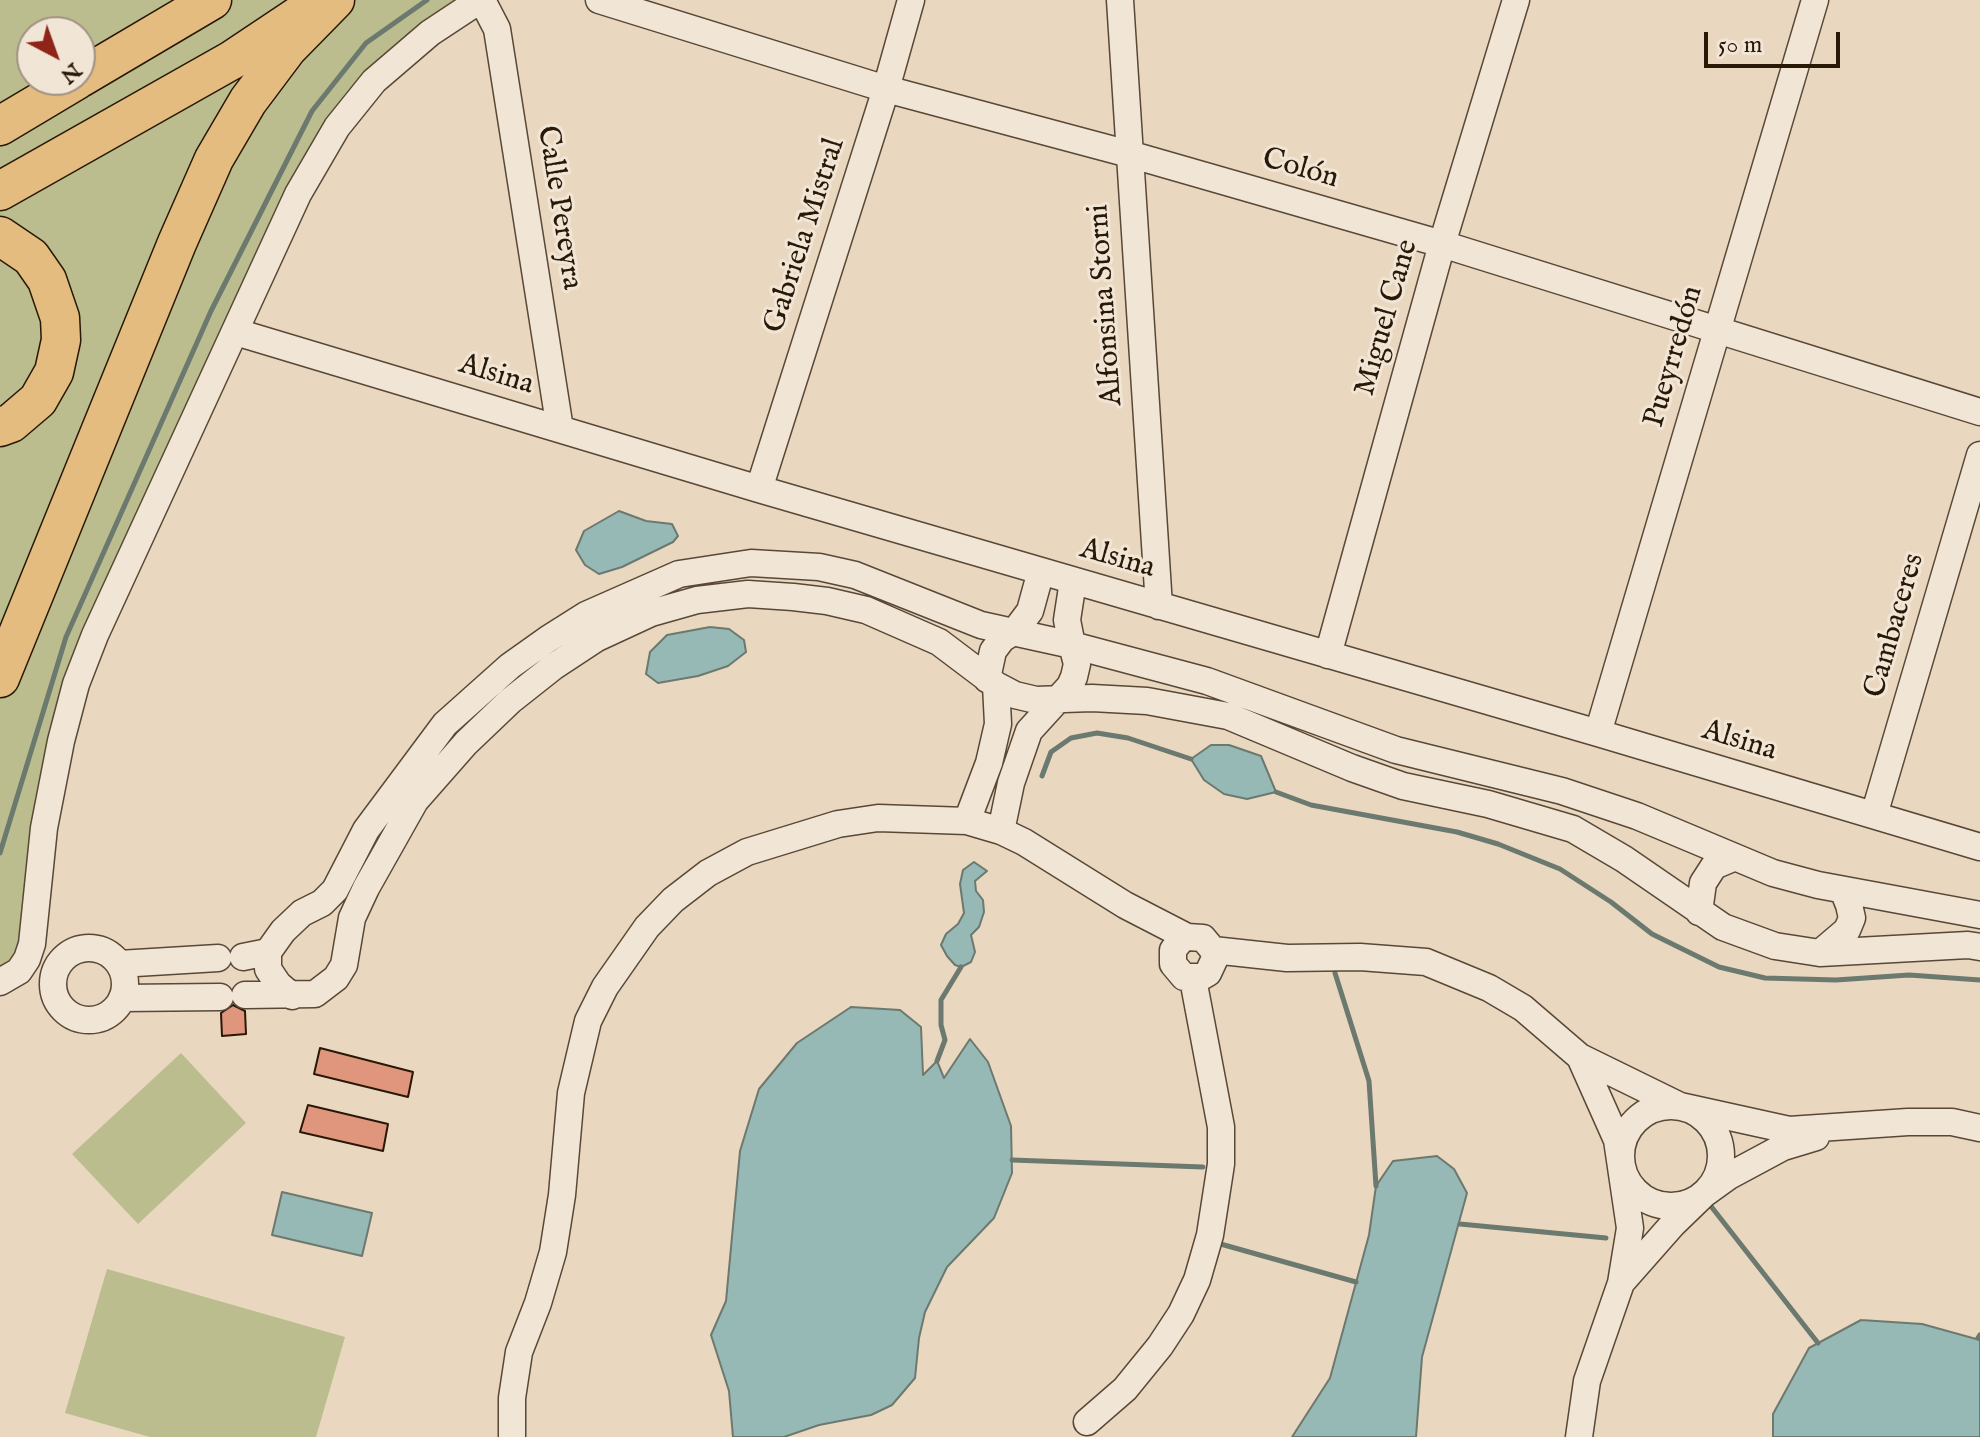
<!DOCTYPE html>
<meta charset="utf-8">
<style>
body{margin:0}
#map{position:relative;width:1980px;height:1437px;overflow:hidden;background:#e9d7c0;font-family:"IM FELL English",serif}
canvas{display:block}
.north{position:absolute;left:16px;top:16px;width:80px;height:80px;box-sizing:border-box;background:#f1e5d6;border:2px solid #a19383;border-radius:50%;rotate:139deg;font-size:22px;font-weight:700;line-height:32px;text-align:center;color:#281907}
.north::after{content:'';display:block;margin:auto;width:28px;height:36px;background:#8f2418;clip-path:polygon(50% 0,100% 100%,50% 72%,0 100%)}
.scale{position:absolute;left:1704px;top:32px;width:136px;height:36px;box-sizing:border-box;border:4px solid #281907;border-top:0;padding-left:10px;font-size:24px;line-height:28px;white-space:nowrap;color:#281907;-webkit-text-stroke:6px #f1e5d6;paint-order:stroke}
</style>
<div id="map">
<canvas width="1980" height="1437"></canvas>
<div class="north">N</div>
<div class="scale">50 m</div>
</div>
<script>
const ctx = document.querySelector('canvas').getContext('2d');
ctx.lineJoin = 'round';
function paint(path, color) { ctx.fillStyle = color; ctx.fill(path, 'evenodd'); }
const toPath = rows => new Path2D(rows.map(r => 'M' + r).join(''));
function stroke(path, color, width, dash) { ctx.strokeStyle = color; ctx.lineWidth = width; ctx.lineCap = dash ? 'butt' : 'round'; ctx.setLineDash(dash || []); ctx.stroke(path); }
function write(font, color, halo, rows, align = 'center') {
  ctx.font = font + ' "IM FELL English",serif'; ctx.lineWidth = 6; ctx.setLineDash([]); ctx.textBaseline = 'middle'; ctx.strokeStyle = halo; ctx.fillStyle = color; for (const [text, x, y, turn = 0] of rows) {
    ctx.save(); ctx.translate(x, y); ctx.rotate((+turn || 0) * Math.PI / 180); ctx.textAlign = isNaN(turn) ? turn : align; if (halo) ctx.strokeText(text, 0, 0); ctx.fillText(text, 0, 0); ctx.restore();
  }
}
paint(toPath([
 [0,0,465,0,366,73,171,442,34,816,18,945,14,957,6,967,0,970],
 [32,32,80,32,80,80,32,80],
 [181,1053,246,1123,138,1224,72,1154],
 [107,1269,345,1337,316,1437,150,1437,65,1413]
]), '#bbbd8e');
const water = toPath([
 [619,511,646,521,672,524,678,536,673,542,622,567,599,574,585,565,576,550,584,531,619,511],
 [710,627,729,629,744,640,746,652,728,666,698,676,658,683,646,674,650,652,667,635,710,627],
 [1211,745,1229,745,1261,756,1276,792,1247,799,1224,794,1204,780,1191,759,1211,745],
 [974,862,987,871,975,881,976,891,983,900,984,912,979,927,971,935,975,952,971,962,961,967,955,965,947,956,941,945,946,934,958,924,964,913,960,884,963,870,974,862],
 [851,1007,900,1010,921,1027,923,1075,937,1061,944,1078,970,1039,988,1062,1011,1126,1012,1173,994,1218,947,1267,925,1312,919,1338,915,1378,892,1405,871,1415,819,1425,784,1437,733,1437,729,1391,711,1335,726,1301,740,1151,759,1089,797,1043,851,1007],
 [1437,1156,1454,1169,1467,1193,1422,1357,1416,1437,1292,1437,1330,1378,1369,1235,1376,1186,1393,1161,1437,1156],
 [282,1192,372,1213,362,1256,272,1235,282,1192],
 [1861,1320,1922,1324,1980,1340,1980,1437,1773,1437,1773,1414,1809,1348,1861,1320]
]);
paint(water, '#97b9b5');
stroke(water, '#6b796f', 2);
stroke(toPath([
 [1042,776,1051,752,1071,738,1097,733,1128,738,1191,759],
 [1276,792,1311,805,1457,832,1498,844,1560,869,1611,902,1652,934,1719,967,1765,978,1836,980,1909,975,1980,980],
 [0,853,66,637,211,311,312,111,366,43,427,0],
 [1335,973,1369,1081,1376,1186],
 [937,1061,945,1040,941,1025,941,1000,961,967],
 [1012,1160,1203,1167],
 [1710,1205,1818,1343],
 [1460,1224,1606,1238],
 [1217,1243,1356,1282],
 [1978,1338,1980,1335]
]), '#6b796f', 5);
const building = toPath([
 [233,1005,245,1011,246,1034,222,1036,221,1013,233,1005],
 [320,1048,413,1072,408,1097,314,1074,320,1048],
 [308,1105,388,1124,383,1151,300,1132,308,1105]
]);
paint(building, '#df967d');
stroke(building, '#281907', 2);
const minor = toPath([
 [482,0,497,29,560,429],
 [599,0,886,89,1129,154,1442,244,1980,412],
 [1120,0,1159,606],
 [236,332,759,489,1598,733,1980,847],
 [759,489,886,89,911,0],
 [1073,581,1067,620,1072,645,1207,681,1396,750,1562,791,1637,816,1773,873,1818,885,1980,915],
 [1328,655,1442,244,1516,0],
 [987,679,993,651,1002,639,1015,631,1030,611,1041,571],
 [996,685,1015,695,1036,700,1092,698,1147,701,1228,716,1352,768,1403,786,1488,804,1573,829,1624,859,1723,927,1775,946,1820,953,1968,945,1980,947],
 [1598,733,1815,0],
 [1874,815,1980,455],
 [1699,912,1703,883,1714,866,1733,858],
 '53 984a36 36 0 1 1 72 0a36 36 0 1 1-72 0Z',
 [1213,950,1287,958,1360,957,1426,962,1489,988,1523,1008,1580,1057,1680,1106,1789,1130,1908,1122,1952,1122,1980,1128],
 [1820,953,1847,930,1852,918,1849,905,1843,890],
 [243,957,268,952],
 [119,964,218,958],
 [0,982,19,971,27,959,32,944,44,828,61,741,76,684,95,635,298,194,337,127,374,81,430,33,480,0],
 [245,995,315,994,336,978,344,965,352,918,366,888,415,801,466,743,510,701,553,667,597,638,651,613,697,600,748,594,793,597,827,601,866,610,939,642,996,685,998,724,989,763,967,821],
 [292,996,278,984,268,969,268,952,283,931,302,913,322,903,335,890,366,830,445,724,510,666,548,639,586,615,679,574,751,563,819,567,855,575,981,625,1072,645,1077,664,1074,677,1070,686,1029,731,1011,783,1001,831],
 [122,998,220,997],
 '1621 1156a50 50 0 1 1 100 0a50 50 0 1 1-100 0Z',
 [1621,1283,1673,1224,1704,1194,1729,1176,1783,1147,1816,1137],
 [1087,1422,1125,1389,1160,1346,1181,1314,1197,1280,1210,1235,1221,1164,1221,1127,1193,979],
 [512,1437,512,1398,519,1352,538,1303,553,1252,562,1195,571,1093,588,1021,605,987,647,927,673,900,708,873,747,852,838,824,878,818,967,821,1001,831,1024,842,1125,905,1187,937,1203,938,1213,950,1215,958,1208,973,1201,977,1184,977,1173,964,1173,950,1181,940,1187,937],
 [1579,1437,1587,1381,1621,1283,1630,1228,1617,1140,1580,1057]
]);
const highway = toPath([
 [80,78,212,0],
 [0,126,77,80],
 [0,191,232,60,301,14],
 [0,236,31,257,47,280,60,318,61,340,54,372,38,400,11,423,0,427],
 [0,678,177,243,214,159,248,101,287,49,335,0]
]);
stroke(minor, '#584835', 29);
stroke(highway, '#281907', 41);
stroke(minor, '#f1e5d6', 26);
stroke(highway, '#e4bc80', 38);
write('30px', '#281907', '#f1e5d6', [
 ["Colón",1300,170,16],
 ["Calle Pereyra",558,208,81],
 ["Gabriela Mistral",806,236,-72],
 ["Alfonsina Storni",1107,305,-94],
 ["Miguel Cane",1388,318,-74],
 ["Pueyrredón",1675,357,-74],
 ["Alsina",496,376,17],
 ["Alsina",1117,560,16],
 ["Cambaceres",1896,626,-74],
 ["Alsina",1739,742,17]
]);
</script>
